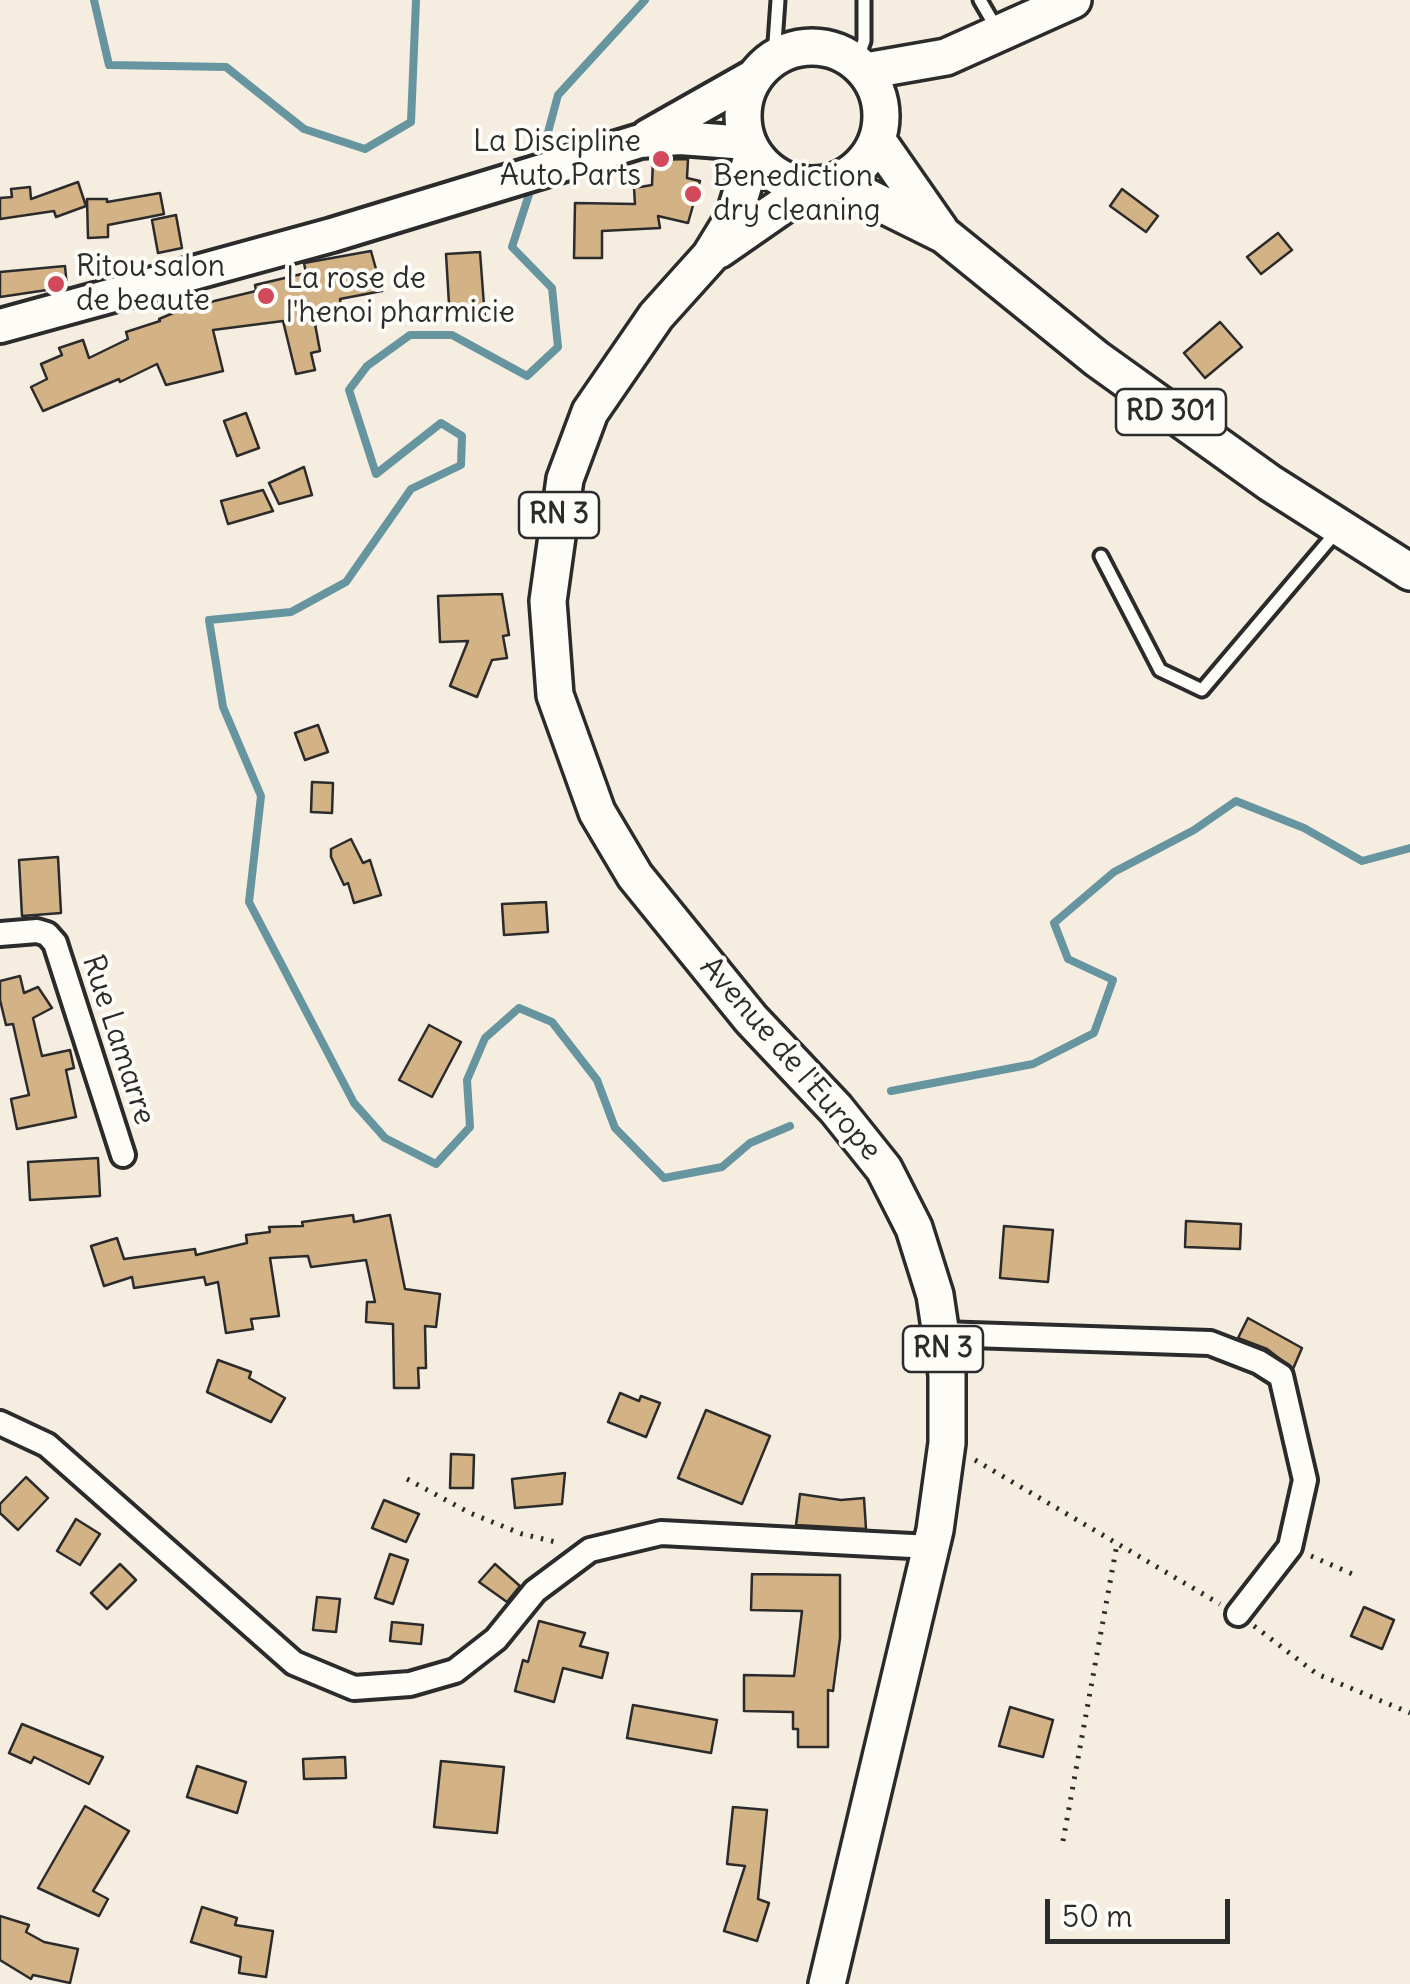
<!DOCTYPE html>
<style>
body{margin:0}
#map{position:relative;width:1410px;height:1984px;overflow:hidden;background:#f5ede0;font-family:Delius,sans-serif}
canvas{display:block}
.scale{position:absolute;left:1045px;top:1899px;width:185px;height:45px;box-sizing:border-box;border:5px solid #2b2b2b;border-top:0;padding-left:12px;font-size:30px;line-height:35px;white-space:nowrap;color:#2b2b2b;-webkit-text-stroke:8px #fdfcf7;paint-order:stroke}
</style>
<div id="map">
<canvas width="1410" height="1984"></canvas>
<div class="scale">50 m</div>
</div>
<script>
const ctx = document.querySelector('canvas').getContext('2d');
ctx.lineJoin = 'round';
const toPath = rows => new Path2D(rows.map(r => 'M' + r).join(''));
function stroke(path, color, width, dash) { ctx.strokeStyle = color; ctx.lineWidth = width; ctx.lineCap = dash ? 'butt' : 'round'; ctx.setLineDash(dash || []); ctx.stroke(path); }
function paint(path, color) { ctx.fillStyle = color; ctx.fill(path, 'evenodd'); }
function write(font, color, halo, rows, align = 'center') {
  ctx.font = font + ' Delius,sans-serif'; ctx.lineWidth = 8; ctx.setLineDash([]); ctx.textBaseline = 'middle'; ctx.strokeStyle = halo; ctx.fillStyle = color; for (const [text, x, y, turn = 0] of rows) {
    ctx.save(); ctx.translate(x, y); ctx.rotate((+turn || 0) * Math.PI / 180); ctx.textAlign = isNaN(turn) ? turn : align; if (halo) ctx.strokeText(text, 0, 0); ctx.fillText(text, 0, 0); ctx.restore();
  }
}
stroke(toPath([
 [94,0,109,65,226,67,304,129,365,149,411,122,416,0],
 [540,162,558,95,645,0],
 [532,185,512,247,552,288,558,347,527,376,452,335,410,335,367,366,349,390,376,474,441,423,462,436,461,465,411,489,346,582,291,612,209,620,223,707,261,796,249,902,354,1103,385,1138,436,1164,470,1127,467,1080,485,1038,519,1008,552,1022,597,1080,615,1128,664,1178,722,1167,750,1143,790,1126],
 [891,1091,1033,1064,1094,1033,1113,980,1068,959,1054,923,1114,872,1194,830,1236,801,1304,828,1362,861,1410,848]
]), '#66959f', 8);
const building = toPath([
 [688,159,687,178,700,181,688,223,658,216,660,228,602,231,602,258,574,258,575,203,635,204,634,188,652,185,653,160,688,159],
 [78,182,86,206,56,217,54,211,0,219,0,198,12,197,11,189,30,187,31,199,78,182],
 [1122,189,1158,216,1146,232,1110,206,1122,189],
 [160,193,164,214,108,225,108,237,88,238,87,199,107,199,107,202,160,193],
 [176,215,182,248,158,253,152,220,176,215],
 [1278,233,1292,250,1261,274,1247,257,1278,233],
 [371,251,382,291,340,299,341,306,313,313,320,351,311,353,315,370,296,374,283,321,213,330,223,371,166,385,157,364,120,382,119,379,43,411,31,387,47,379,41,364,62,355,59,348,83,340,89,358,128,339,126,332,160,321,159,319,183,309,181,301,204,296,206,303,256,291,255,285,306,273,304,263,371,251],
 [480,252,485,319,450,321,446,254,480,252],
 [65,266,67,287,0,297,0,272,65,266],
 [1220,322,1242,347,1205,378,1184,353,1220,322],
 [246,413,259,448,237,456,224,421,246,413],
 [304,467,312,495,279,504,269,483,304,467],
 [263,490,273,511,228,524,221,501,263,490],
 [502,594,509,635,503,636,507,658,492,660,477,697,450,686,468,641,440,642,438,596,502,594],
 [318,725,328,752,305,760,295,733,318,725],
 [312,782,333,783,332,813,311,812,312,782],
 [351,839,363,863,370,860,381,895,354,903,348,883,344,885,331,857,331,849,351,839],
 [58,857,61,913,22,916,19,860,58,857],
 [546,902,548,932,504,935,502,904,546,902],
 [20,976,24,993,38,987,52,1008,33,1018,42,1056,70,1050,74,1068,66,1070,76,1117,17,1129,11,1099,29,1095,13,1024,6,1025,0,1000,0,981,20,976],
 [429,1025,461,1042,432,1097,399,1080,429,1025],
 [98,1158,100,1196,30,1200,28,1162,98,1158],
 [353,1215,354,1222,390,1215,405,1289,440,1294,436,1327,425,1326,426,1368,418,1368,419,1388,394,1388,393,1324,366,1322,367,1302,375,1302,366,1260,311,1267,308,1256,270,1258,279,1316,251,1319,253,1329,226,1333,218,1282,206,1285,204,1277,134,1288,132,1277,104,1286,91,1246,117,1238,124,1259,195,1249,196,1255,247,1243,246,1235,270,1232,269,1227,303,1226,302,1222,353,1215],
 [1186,1221,1241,1224,1240,1249,1185,1247,1186,1221],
 [1004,1226,1053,1230,1048,1282,1000,1278,1004,1226],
 [1248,1318,1302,1348,1293,1369,1267,1349,1238,1338,1248,1318],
 [218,1360,251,1372,249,1378,285,1398,271,1422,207,1392,218,1360],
 [620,1393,639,1401,641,1396,660,1403,646,1437,608,1422,620,1393],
 [706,1410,770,1436,742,1504,678,1478,706,1410],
 [451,1454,474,1455,473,1488,450,1488,451,1454],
 [565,1473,562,1504,515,1508,512,1479,565,1473],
 [26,1477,48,1498,18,1530,0,1513,0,1504,26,1477],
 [800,1494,841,1500,864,1498,866,1529,796,1525,800,1494],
 [384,1500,419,1514,406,1542,372,1528,384,1500],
 [76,1519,100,1534,80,1565,57,1551,76,1519],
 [390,1554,408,1560,393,1604,375,1598,390,1554],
 [120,1564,136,1580,107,1609,91,1593,120,1564],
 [495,1564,520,1586,507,1602,479,1582,495,1564],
 [752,1574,840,1575,840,1638,833,1691,828,1690,828,1747,798,1747,798,1729,793,1729,793,1712,744,1711,744,1675,794,1676,802,1611,751,1610,752,1574],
 [317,1597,340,1599,336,1632,313,1630,317,1597],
 [1364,1607,1394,1620,1382,1649,1351,1636,1364,1607],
 [539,1621,585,1633,580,1646,608,1653,602,1678,563,1668,554,1702,515,1691,523,1660,528,1662,539,1621],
 [392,1622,423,1625,421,1644,390,1641,392,1622],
 [633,1705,717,1720,711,1753,627,1738,633,1705],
 [1010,1707,1053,1720,1043,1757,999,1746,1010,1707],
 [22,1724,103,1757,89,1784,34,1757,31,1763,9,1753,22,1724],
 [345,1757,346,1778,304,1779,303,1759,345,1757],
 [441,1761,504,1767,497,1833,434,1827,441,1761],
 [197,1766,246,1782,237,1813,187,1797,197,1766],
 [85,1806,129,1831,93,1891,108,1899,99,1916,38,1888,85,1806],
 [733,1807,767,1810,758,1899,769,1903,757,1941,724,1931,745,1866,727,1864,733,1807],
 [202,1907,237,1918,235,1925,273,1931,266,1977,239,1973,241,1957,191,1942,202,1907],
 [0,1916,29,1925,26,1932,44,1942,78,1949,70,1983,33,1975,31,1979,0,1960,0,1916]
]);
paint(building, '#d3b286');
stroke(building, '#2b2b2b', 2.5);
const lane = toPath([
 [980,0,998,31],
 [774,57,778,0],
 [856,62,864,41,864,0],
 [1101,556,1160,670,1202,690,1337,531]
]);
const street = toPath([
 [0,934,37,931,47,934,55,943,123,1155],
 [941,1334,1210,1343,1259,1362,1281,1376,1305,1480,1290,1547,1238,1614],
 [0,1423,47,1445,294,1663,354,1688,410,1684,455,1671,496,1639,535,1591,590,1550,661,1533,931,1547]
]);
const secondary = toPath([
 [648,136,754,76],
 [0,326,332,235,640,141,680,138,747,143]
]);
const primary = toPath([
 '743 116a69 69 0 1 1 138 0a69 69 0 1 1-138 0Z',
 [866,71,946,57,1073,0],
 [878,141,940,230],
 [753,154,734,217,710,256,656,316,590,412,565,479,548,601,555,695,597,812,635,876,751,1019,836,1109,884,1169,914,1228,935,1295,947,1375,947,1443,935,1530,827,1984],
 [837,182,944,235,1097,359,1270,483,1410,572],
 [719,250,811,186]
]);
stroke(lane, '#2b2b2b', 19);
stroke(street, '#2b2b2b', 30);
stroke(secondary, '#2b2b2b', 40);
stroke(primary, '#2b2b2b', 42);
stroke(toPath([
 [975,1460,1220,1604],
 [407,1479,470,1513,522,1534,560,1543],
 [1311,1556,1357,1576],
 [1254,1626,1317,1674,1410,1713],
 [1063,1841,1117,1544]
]), '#2b2b2b', 5, [2.5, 8]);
stroke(lane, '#fdfcf7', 11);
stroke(street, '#fdfcf7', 22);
stroke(secondary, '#fdfcf7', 32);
stroke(primary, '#fdfcf7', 35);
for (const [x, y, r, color] of [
 [661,159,10,"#d1495b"],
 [693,194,10,"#d1495b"],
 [56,284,10,"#d1495b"],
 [266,296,10,"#d1495b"]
]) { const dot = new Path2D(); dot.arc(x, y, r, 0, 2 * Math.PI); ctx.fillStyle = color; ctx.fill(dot); stroke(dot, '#fdfcf7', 4); }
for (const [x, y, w] of [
 [1171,412,110],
 [559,515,80],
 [943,1349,80]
]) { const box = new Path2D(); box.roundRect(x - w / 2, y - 23, w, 46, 8); ctx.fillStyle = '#fdfcf7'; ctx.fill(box); stroke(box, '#2b2b2b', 2.5); }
write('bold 28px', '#2b2b2b', null, [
 ["RD 301",1171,412],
 ["RN 3",559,515],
 ["RN 3",943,1349]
]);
write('30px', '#2b2b2b', '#fdfcf7', [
 ["La Discipline",641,142,"right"],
 ["Auto Parts",641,176,"right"],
 ["Benediction",713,177],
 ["dry cleaning",713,211],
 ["Ritou salon",76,267],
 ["de beaute",76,301],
 ["La rose de",286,279],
 ["l'henoi pharmicie",286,313]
], 'left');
write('30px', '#2b2b2b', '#fdfcf7', [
 ["Rue Lamarre",118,1040,72],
 ["Avenue de l'Europe",790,1059,49]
]);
</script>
